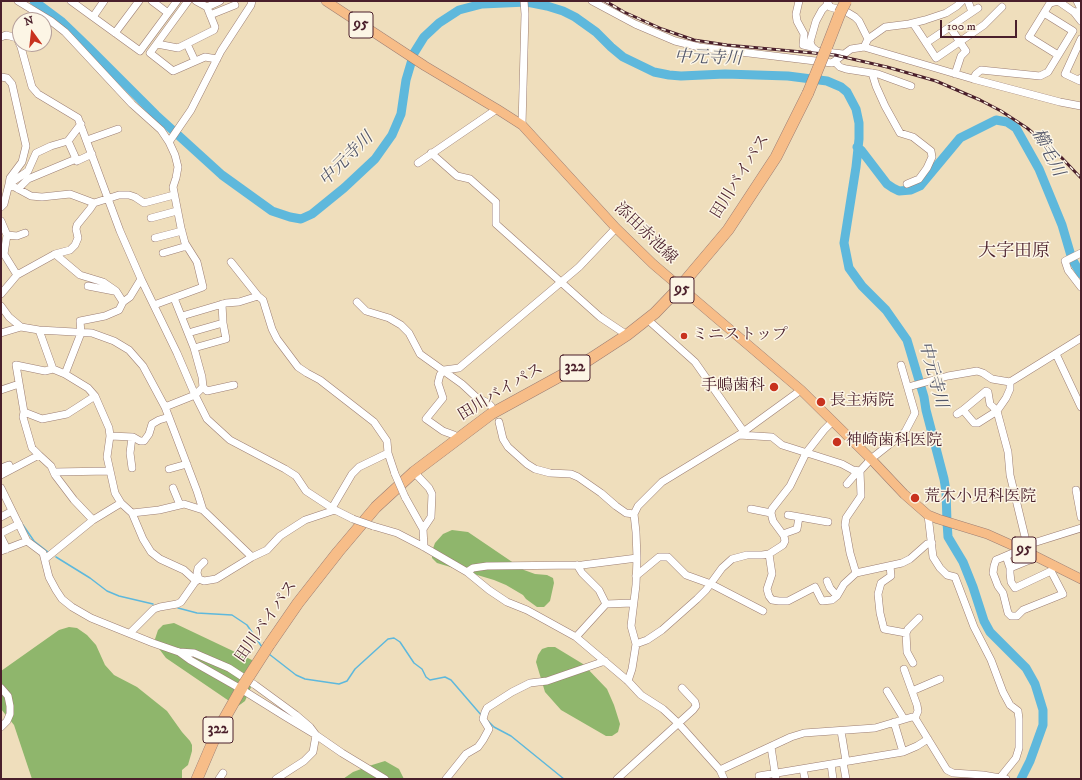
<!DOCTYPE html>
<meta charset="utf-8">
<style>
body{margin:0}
#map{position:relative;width:1082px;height:780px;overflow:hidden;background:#efdebc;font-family:"IM FELL DW Pica",serif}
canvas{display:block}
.frame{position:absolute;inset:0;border:2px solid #4a1f2b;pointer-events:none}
.north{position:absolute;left:12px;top:12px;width:40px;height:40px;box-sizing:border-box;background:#fcf5e5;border:1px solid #b59f9b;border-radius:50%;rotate:345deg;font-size:11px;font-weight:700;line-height:16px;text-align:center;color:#4a1f2b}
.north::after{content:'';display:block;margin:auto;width:14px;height:18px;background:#c8321e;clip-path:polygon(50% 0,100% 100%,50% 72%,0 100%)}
.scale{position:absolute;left:940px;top:20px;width:77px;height:18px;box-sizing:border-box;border:2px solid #4a1f2b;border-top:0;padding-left:5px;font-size:12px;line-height:14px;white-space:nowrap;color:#4a1f2b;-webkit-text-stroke:3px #fcf5e5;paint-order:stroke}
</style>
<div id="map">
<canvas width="1082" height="780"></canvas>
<div class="frame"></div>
<div class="north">N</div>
<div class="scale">100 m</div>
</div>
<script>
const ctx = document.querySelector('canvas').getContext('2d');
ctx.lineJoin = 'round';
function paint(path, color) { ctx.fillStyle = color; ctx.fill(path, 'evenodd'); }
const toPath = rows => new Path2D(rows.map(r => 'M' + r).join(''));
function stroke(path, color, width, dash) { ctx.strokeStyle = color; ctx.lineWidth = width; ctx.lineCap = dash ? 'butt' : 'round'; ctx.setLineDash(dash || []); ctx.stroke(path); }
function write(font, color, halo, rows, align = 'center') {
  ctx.font = font + ' "IM FELL DW Pica","Noto Serif JP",serif'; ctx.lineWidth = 3; ctx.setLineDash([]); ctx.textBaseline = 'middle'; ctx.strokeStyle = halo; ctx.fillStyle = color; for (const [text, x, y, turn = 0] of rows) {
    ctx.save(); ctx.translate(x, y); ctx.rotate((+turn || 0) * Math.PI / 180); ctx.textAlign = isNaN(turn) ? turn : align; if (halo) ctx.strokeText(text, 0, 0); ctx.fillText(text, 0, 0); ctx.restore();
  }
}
paint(toPath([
 [452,530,468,532,524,570,535,574,547,575,553,578,554,583,550,601,544,607,537,607,526,599,523,595,506,585,494,580,437,563,432,558,432,551,435,543,443,534],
 [174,623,252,660,254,664,252,685,245,701,241,704,238,706,235,705,166,658,157,646,155,639,158,630,163,625],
 [69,627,77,628,87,635,96,645,105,665,114,675,137,687,167,711,182,732,190,741,192,745,192,751,188,765,182,770,182,779,32,779,14,725,1,709,1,671,59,630],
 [548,647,555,647,583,664,607,689,614,705,620,724,618,732,612,736,606,736,561,710,545,692,536,662,538,655,542,649],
 [385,761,399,769,404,779,343,779,353,772,372,765]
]), '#8fb66c');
stroke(toPath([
 [23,525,34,541,48,552],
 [56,557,90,578,107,591,119,596,153,604],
 [178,608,197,613,232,615,247,625,262,647],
 [269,654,296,675,305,679,339,684,347,681,355,669,388,639,394,638,400,642,414,663,422,669,426,677,430,680,445,677,451,680,482,716],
 [488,721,494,727,511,736,564,779]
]), '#5eb8dc', 1.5);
stroke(toPath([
 [34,1,61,21,89,48,156,115,222,175,272,211,290,217,301,219,312,214,344,188,375,159,392,135,401,114,406,80,414,53,424,37,439,23,459,10,482,4,527,2,547,6,563,11,575,17,596,32,611,47,623,57,654,72,669,75,681,76,725,74,788,76,827,81,841,87,847,92,856,109,859,123,859,139,856,167,844,243,849,268,862,286,886,310,907,340,924,397,926,410,944,479,946,491,947,522,948,537,963,562,973,587,984,621,990,632,1026,668,1035,684,1043,710,1043,725,1030,761,1021,779],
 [857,147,861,150,887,184,893,188,899,191,911,190,920,186,960,138,996,120,1007,122,1016,128,1039,169,1062,225,1072,259,1081,274]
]), '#5eb8dc', 9);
const minor = toPath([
 [18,1,51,21,65,32,132,104,161,130,169,142],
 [71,1,93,17],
 [104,1,93,17,140,51,177,1],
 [152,1,168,13],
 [188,1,150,53,173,71,205,57,217,59],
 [196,1,207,7,220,1],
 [592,1,635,24,675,41,699,47,832,63,851,49,864,47,973,79,1060,102,1081,106],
 [799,1,796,14,797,21,804,34,803,45,812,47],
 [827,1,830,7,845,11,855,17,859,21,868,39],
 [968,1,972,12],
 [1077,1,1081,9],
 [828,4,822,10,816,21,810,42,812,47,817,51,843,54],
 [1074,12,1081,21],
 [210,15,235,5],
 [913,23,936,58,984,25,1002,7],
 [950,27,966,51,961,56,955,74],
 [115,33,139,1],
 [1,37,6,35,17,38,21,47,32,87,38,94,78,118,120,231,141,279,177,353,195,395,207,419,230,440,285,469,296,476,306,491,335,510,353,519],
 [1081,39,1065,74,1080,81,1081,78],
 [926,43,978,8],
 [157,44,178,48,214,30,215,27,207,7],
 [187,44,195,61],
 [864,47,868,39,885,27,909,24,925,20,946,13,957,6,962,1],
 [1058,55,1029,37,1050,3,1058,1,1074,12,1081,11],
 [835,62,840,67,846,69,878,74,911,86],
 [872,73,876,86,885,106,900,133,913,137,931,151,932,157,927,168,919,179,907,184],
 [1,77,7,78,12,84,26,146,22,162,10,178,9,184,31,196,42,197,70,194,94,203],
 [973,79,976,74,981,70,1040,76,1048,72,1073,31,1044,13],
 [522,125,525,14,524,1],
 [87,140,118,129],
 [68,141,77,161,92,154],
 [431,153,457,176,470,179,496,202,496,224,600,317,627,335],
 [418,163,497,109],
 [18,189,28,179,76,159],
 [1,207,4,204,9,184,28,171,36,153,51,146,68,141,81,124],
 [151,218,177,211],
 [1,221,7,235,4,254,17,275,1,294],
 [7,235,17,236,25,233],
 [155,238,182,231],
 [163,253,187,246],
 [1081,253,1065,261,1068,270,1081,287],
 [55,254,70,250,75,245,78,238,76,229,77,225,90,209,94,203,119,195,129,195,135,197,144,203,174,195],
 [231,262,258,296,263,300,272,329,277,339,298,367,307,373,320,380,374,422,387,441,388,453,395,474],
 [17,275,55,254,80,275,103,282,116,291,123,302],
 [88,286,114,291],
 [357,302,366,311,389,318,401,325,409,333,420,354,462,384,476,397,488,403,491,406],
 [154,305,203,287,197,262,185,243,181,228,173,187,176,178,178,167,175,155,169,142,191,110,221,51,251,5,252,1],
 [1,306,9,317,21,327],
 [182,316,226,303,239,302,258,296],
 [647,319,695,362,744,432],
 [39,330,53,369,65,374,88,388,95,396,109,428,110,436,107,457,115,493,121,503,132,513,159,510,184,504,203,510,252,557],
 [1,333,21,327,39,330,92,333,114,341,129,350,143,366,165,407,197,491,203,510],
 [188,333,223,323,222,304],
 [194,348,226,339,223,323],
 [1056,354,1081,407],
 [65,374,81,333,80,321,105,316,119,310,123,302,130,297,141,279],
 [1010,382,1010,389,1006,398,997,411,1008,452,1010,475,1027,545,1025,551],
 [203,387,207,391,234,385],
 [908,387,948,376,977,371,983,373,992,379,1010,382,1081,338],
 [1,390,19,384],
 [165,407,195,395,203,387,202,377,194,348,174,298],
 [24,412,42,419,67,414,95,396],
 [957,414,963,410,974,423,978,423,997,411,990,404,988,392,986,391,963,410],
 [499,422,503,439,508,447,527,464,535,469,550,473,571,474,578,477,601,493,616,506,626,513,634,514],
 [739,435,772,437,782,445,842,464,853,470,860,471,871,459,905,432,915,413,901,365],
 [110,436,133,437,140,441,144,441,149,434,152,424,159,420,169,417],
 [132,437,130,453,132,468],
 [458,439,454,435,443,431,426,419,443,398,438,383,440,375,444,370,459,368,579,267,616,228],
 [39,455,32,448,23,417,24,412,16,365,45,371,53,369],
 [1,468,9,465],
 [169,469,187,464],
 [54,472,110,471],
 [414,472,429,488,432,494,431,517,423,529],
 [1,475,39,455,51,466,55,475,74,500,93,520],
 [847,484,858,471],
 [1,488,27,541,43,553,49,577,56,590,62,599,72,607,91,618,153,643,179,652,194,653,229,668,255,685,296,715,310,727,316,735,313,752,304,761,276,779],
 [173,488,180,505],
 [1076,490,1081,517],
 [405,497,423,529,424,547],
 [332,508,352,474,359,467,388,453],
 [751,509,771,513],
 [132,513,143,539,151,552,160,559,184,570,196,581],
 [788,515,828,522],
 [928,515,933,557,940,568,947,575,955,577,974,627,991,660,1003,692,1010,705,1018,711,1019,719,1019,748,1016,758,999,779],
 [1,517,12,511],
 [373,526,397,533,424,547,467,572,489,590,507,602,527,610,576,637,628,681,641,695,663,709,679,724,720,770,724,779],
 [1,533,19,524],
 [783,534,797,529,799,517],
 [1,537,7,549],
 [1027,545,1081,528],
 [1022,549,1001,558,996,560,994,566,993,573,998,586,1003,593,1008,613,1011,616,1017,616,1023,610,1063,594,1051,571,1054,565],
 [1,551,27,541],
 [769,554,772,574,767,589,769,596,772,600,779,601,788,601,815,587,822,601,832,600,837,596,844,584,856,573,902,563,910,559,927,544,932,543],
 [1006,556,1010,568,1037,557],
 [45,559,93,520,121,503],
 [577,565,582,573,599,590,606,604],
 [890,566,891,576,881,583,878,594,880,613,884,629,906,633],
 [1010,568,1010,573,1011,582,1015,588,1051,571],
 [467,572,473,568,487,566,582,565,637,558],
 [856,573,850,553,845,525,846,518,861,496,860,471],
 [636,576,659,557,668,557,686,575,711,584,763,611],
 [199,579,197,573,198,568,204,562],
 [827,581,830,588,837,596],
 [130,633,154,609,160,607,177,604,181,602,195,582,199,579,204,581,216,579,252,557,267,550,280,536,305,520,335,510],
 [576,637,606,604,633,603],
 [636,644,647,640,662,630,697,599,706,590,722,568,732,559,747,555,762,555,769,554,783,545,785,541,784,536,773,521,771,513,772,509,790,486,806,453,824,430,833,421],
 [179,652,190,660,241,689,286,717,316,735,342,753,385,779],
 [913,663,907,652,906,633,908,629,919,618],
 [904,669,917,705,918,711,915,718],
 [628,681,632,669,636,644,631,626,636,585,637,558,636,532,634,514,638,506,662,482,739,435,801,390],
 [1,688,8,696,10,706,10,714,7,721,1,727],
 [887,691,904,719],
 [912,691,940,679],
 [894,722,903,752],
 [841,731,846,761],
 [771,747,776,779],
 [843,762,846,779],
 [831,764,903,752,917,746,928,739],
 [803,769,805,779],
 [720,770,791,737,804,733,875,728,912,717,915,718,947,770,953,773,983,775,1006,779],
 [759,776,831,764,833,779],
 [219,779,223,773],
 [446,779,466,754,478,747,483,740,489,729,483,719,485,712,487,708,512,692,530,683,547,681,605,661],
 [617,779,693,710,696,706,695,702,682,688]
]);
const major = toPath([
 [326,1,425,66,497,109,522,125,616,228,653,264,801,390,871,459,904,494,928,515,938,519,987,534,1025,551,1081,579]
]);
const highway = toPath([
 [826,49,840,13],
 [269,645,298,603,338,552,376,507,414,472,491,414,584,363,627,335,655,313,679,288,728,230,776,157,808,93],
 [197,779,218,730,244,684]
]);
stroke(minor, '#9c7e74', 8);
stroke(major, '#9c7e74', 10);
stroke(highway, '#9c7e74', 12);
stroke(minor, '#fff', 7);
stroke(major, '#f7bd88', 9);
stroke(highway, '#f7bd88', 11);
const rail = toPath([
 [605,1,624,12,662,29,694,40,727,45,835,55,887,67,936,81,980,100,1001,111,1027,128,1060,156,1081,178]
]);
stroke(rail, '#4a1f2b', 3);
stroke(rail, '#fcf5e5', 1.5, [4.5]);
const minorBridge = toPath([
 [395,474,405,497],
 [353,519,373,526]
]);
const highwayBridge = toPath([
 [840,13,846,1],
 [808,93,826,49],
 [244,684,269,645]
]);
stroke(minorBridge, '#9c7e74', 8, []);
stroke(highwayBridge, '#9c7e74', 12, []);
stroke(minorBridge, '#fff', 7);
stroke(highwayBridge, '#f7bd88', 11);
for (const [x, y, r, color] of [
 [684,336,4,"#c8321e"],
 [774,387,5,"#c8321e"],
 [821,402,5,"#c8321e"],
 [837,442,5,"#c8321e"],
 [915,498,5,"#c8321e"]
]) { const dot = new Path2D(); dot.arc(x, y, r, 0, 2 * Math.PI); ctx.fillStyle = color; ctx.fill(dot); stroke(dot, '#fcf5e5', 1.5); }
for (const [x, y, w] of [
 [361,25,24],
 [682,290,24],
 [575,368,30],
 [1024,550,24],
 [218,730,30]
]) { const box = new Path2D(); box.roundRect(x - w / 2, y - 13, w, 26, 3); ctx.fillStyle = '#fcf5e5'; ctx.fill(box); stroke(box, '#4a1f2b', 1); }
write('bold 15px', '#4a1f2b', null, [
 ["95",361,25],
 ["95",682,290],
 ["322",575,368],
 ["95",1024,550],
 ["322",218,730]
]);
write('16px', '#4a1f2b', '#fcf5e5', [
 ["田川バイパス",741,177,-58],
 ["添田赤池線",645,234,44],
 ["田川バイパス",501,393,-31],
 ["田川バイパス",267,622,-55]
]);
write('16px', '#4a1f2b', '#fcf5e5', [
 ["ミニストップ",692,336],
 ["手嶋歯科",765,387,"right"],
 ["長主病院",830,402],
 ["神崎歯科医院",846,442],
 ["荒木小児科医院",924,498]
], 'left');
write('italic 17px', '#515569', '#fcf5e5', [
 ["中元寺川",708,59,2],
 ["櫛毛川",1047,153,63],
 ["中元寺川",347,160,-45],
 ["中元寺川",932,375,75]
]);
write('18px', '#4a1f2b', '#fcf5e5', [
 ["大字田原",1014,252]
]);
</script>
